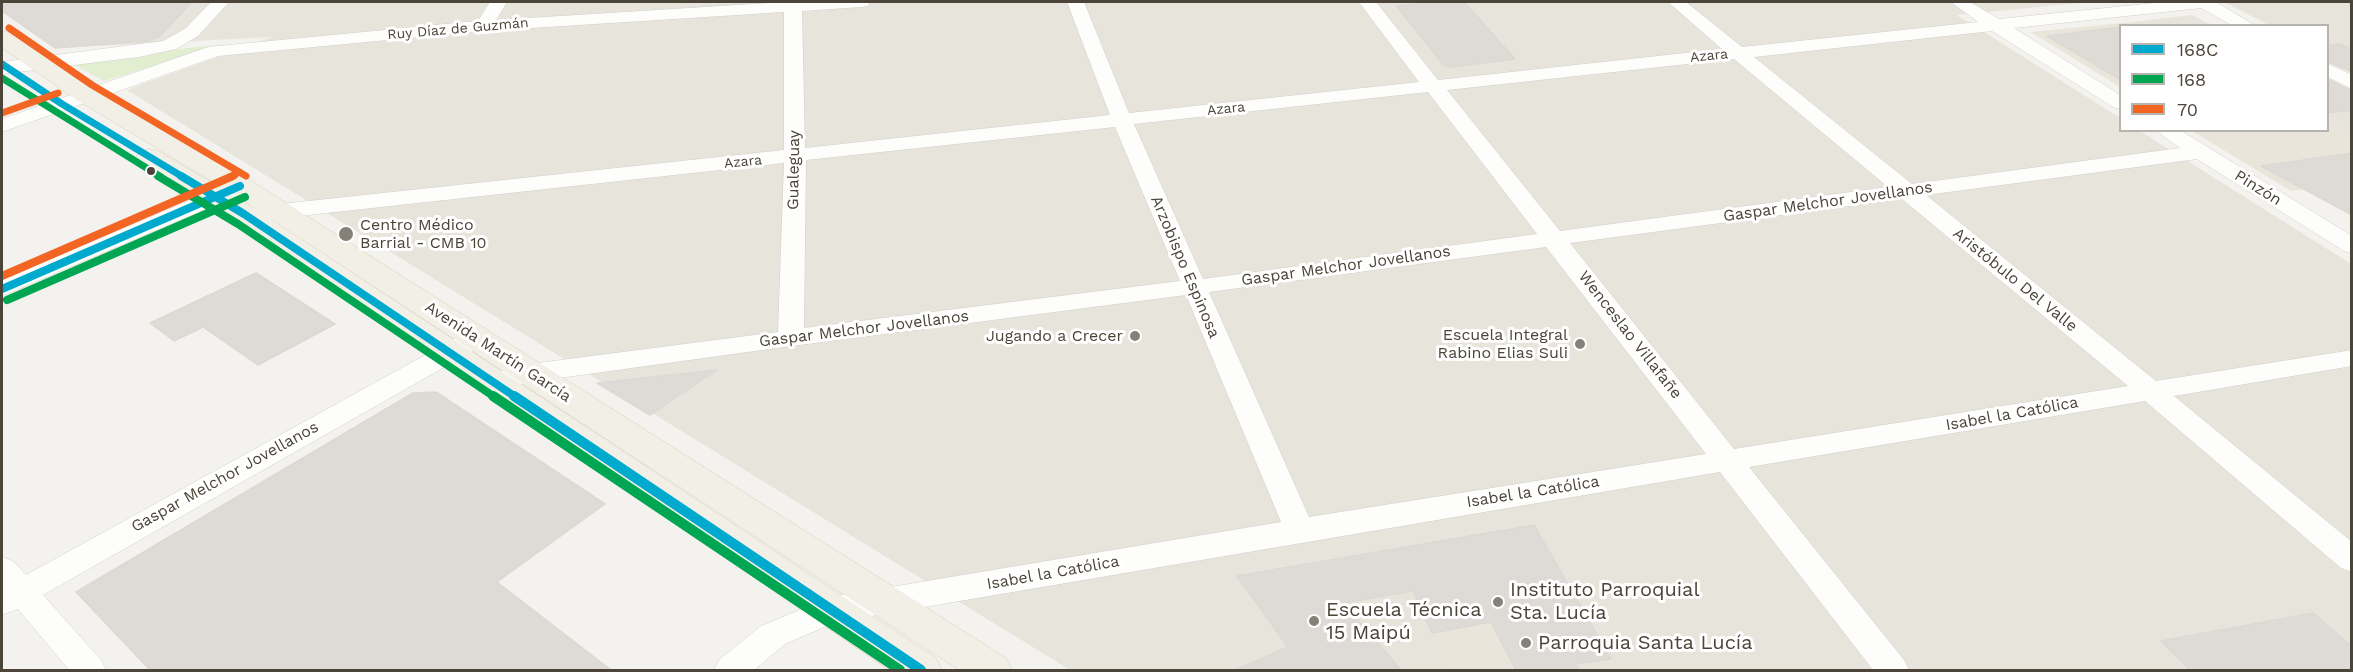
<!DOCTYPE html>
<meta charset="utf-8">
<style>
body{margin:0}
#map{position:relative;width:2353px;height:672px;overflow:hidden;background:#f4f2ee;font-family:"Work Sans",sans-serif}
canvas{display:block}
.frame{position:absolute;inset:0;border:3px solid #4b4439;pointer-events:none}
.legend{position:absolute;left:2119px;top:24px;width:210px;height:108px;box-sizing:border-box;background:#fff;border:2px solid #b7b4b0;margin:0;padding:8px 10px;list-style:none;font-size:18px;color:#4b4439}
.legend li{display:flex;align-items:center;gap:12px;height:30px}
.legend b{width:30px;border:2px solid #b7b4b0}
</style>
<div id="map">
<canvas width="2353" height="672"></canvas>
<div class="frame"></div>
<ul class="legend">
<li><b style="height:8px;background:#00a9ce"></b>168C</li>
<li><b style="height:8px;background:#00a651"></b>168</li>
<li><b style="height:8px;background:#f26522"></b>70</li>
</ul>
</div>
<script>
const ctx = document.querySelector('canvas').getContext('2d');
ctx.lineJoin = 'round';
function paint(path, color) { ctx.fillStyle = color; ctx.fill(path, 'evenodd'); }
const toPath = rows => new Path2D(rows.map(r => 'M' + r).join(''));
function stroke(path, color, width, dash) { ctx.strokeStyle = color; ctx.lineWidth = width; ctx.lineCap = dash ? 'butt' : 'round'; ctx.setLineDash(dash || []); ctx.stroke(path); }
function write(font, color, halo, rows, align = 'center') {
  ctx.font = font + ' "Work Sans",sans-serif'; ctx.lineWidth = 6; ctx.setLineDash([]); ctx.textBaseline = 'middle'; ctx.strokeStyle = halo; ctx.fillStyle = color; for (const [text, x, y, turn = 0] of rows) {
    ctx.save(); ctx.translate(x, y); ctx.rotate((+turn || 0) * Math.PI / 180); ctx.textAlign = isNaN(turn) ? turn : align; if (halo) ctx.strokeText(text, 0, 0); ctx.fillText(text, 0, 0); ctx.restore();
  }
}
paint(toPath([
 [2,2,2089,2,1957,15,2120,118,2120,130,2140,131,2351,264,2351,670,1070,670,127,90,272,37,57,48,2,11],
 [2224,2,2351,2,2351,69,2328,57,2328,26,2269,25],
 [2192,15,2211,25,2150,25,2141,21],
 [2328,88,2351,101,2351,138,2328,125]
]), '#e7e4dc');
paint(toPath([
 [2141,21,2150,25,2120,26,2120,87,2031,32],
 [2328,125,2351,138,2351,183,2291,191,2192,131,2328,130],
 [1534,525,1611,659,1575,664,1533,614,1491,623,1516,670,1449,670,1393,549]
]), '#eae5da');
paint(toPath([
 [207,46,212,48,104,81,75,65,88,59]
]), '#e1eecf');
const building = toPath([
 [2,2,192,2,160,36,148,41,55,48,2,11,2,2],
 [1443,2,1464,2,1515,59,1450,67,1444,65,1396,6,1443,2],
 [2121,27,2121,80,2047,36,2121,27],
 [2340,44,2352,50,2352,72,2328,62,2328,45,2340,44],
 [2328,79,2352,91,2352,110,2328,113,2328,79],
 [2352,153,2352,215,2261,166,2352,153],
 [256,273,335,324,258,365,203,327,174,341,150,323,256,273],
 [717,370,650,415,597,383,717,370],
 [436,392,605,504,497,582,611,670,150,670,76,592,413,393,436,392],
 [1534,525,1611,659,1575,664,1579,670,1516,670,1491,622,1432,633,1413,591,1344,603,1401,670,1236,670,1288,647,1237,576,1534,525],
 [2313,613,2352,647,2352,670,2190,670,2161,641,2313,613]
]);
paint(building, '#dedbd6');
stroke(building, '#dcd9d4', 1.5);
const minor = toPath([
 [211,2,229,2,198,36,176,49,139,57,2,74,2,62,163,41,186,28,211,2],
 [490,2,507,2,496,20,785,2,870,2,868,6,862,7,802,11,805,148,1110,115,1067,2,1084,2,1129,113,1419,82,1359,2,1376,2,1438,80,1722,49,1668,2,1686,2,1742,47,1978,22,1951,2,1970,2,1999,19,2164,2,2216,2,2256,26,2233,26,2201,8,2014,28,2120,95,2120,109,2113,107,1992,31,1754,57,1912,184,2180,148,2155,130,2180,130,2352,236,2352,253,2344,251,2197,159,1926,195,2156,381,2352,350,2352,366,2174,396,2352,542,2352,572,2341,568,2145,401,1749,467,1904,660,1909,670,1873,670,1720,472,836,622,785,644,754,670,714,670,719,660,761,626,831,597,1281,522,1186,295,791,346,530,382,492,390,483,387,479,381,483,375,530,364,778,332,784,163,262,220,254,218,251,213,254,208,262,206,784,150,784,12,484,31,218,56,2,132,2,119,208,47,478,21,490,2],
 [1734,59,1888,187,1560,231,1447,90,1734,59],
 [1428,92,1537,234,1203,279,1134,124,1428,92],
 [1115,127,1180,281,804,328,806,160,1115,127],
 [1902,199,2128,386,1734,449,1570,243,1902,199],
 [1546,247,1706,454,1309,517,1209,292,1546,247],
 [2328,64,2352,75,2352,89,2328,77,2328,64],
 [240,179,248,181,251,186,248,191,2,296,2,280,240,179],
 [476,330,485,332,489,338,485,344,43,595,101,660,106,670,69,670,18,609,2,615,2,557,13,561,26,575,467,332,476,330]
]);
const major = toPath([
 [2,31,10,33,95,90,250,180,1006,658,1012,670,959,670,230,192,77,100,2,48,2,31],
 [149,149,158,151,254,208,936,658,942,670,889,670,234,220,140,163,136,157,140,151,149,149]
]);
stroke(minor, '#d2d0cb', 1);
stroke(major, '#d6cebb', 1);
paint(minor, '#fdfdfc');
paint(major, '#f2efe6');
stroke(toPath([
 [2,64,62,104,183,177]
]), '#00a9ce', 7);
stroke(toPath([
 [181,176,244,214,517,398],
 [2,289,240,186]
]), '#00a9ce', 8);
stroke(toPath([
 [514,396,921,670]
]), '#00a9ce', 10);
stroke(toPath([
 [2,78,161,177]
]), '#00a651', 7);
stroke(toPath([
 [158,176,238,224,496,398],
 [7,300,245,197]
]), '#00a651', 8);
stroke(toPath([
 [493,396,900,670]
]), '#00a651', 10);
stroke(toPath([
 [9,28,92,85,246,176],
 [2,113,58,93],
 [230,177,235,175]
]), '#f26522', 7);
stroke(toPath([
 [2,276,233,176]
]), '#f26522', 8);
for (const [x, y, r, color] of [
 [151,171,5,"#4b4439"],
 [346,234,8,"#868178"],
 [1135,336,6,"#868178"],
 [1580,344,6,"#868178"],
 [1498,602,6,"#868178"],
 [1314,621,6,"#868178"],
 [1526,643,6,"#868178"]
]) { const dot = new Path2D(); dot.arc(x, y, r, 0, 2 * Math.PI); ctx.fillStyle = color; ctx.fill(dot); stroke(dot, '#fff', 2); }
write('14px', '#4b4439', '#fff', [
 ["Ruy Díaz de Guzmán",458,29,-5],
 ["Azara",1709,56,-6],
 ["Azara",1226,109,-6],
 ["Azara",743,162,-6]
]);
write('16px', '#4b4439', '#fff', [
 ["Gualeguay",794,170,-89],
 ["Pinzón",2258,188,32],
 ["Gaspar Melchor Jovellanos",1828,202,-8],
 ["Gaspar Melchor Jovellanos",1346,266,-8],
 ["Arzobispo Espinosa",1185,267,67],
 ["Aristóbulo Del Valle",2015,280,39],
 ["Gaspar Melchor Jovellanos",864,329,-7],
 ["Wenceslao Villafañe",1630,335,52],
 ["Avenida Martín García",498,352,33],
 ["Isabel la Católica",2012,414,-10],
 ["Gaspar Melchor Jovellanos",225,477,-29],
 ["Isabel la Católica",1533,492,-9],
 ["Isabel la Católica",1053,573,-10]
]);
write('16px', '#4b4439', '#fff', [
 ["Centro Médico",360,225,"left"],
 ["Barrial - CMB 10",360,243,"left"],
 ["Escuela Integral",1568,335],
 ["Rabino Elias Suli",1568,353],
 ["Jugando a Crecer",1123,336]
], 'right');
write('20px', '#4b4439', '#fff', [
 ["Instituto Parroquial",1510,590],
 ["Sta. Lucía",1510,613],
 ["Escuela Técnica",1326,610],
 ["15 Maipú",1326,633],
 ["Parroquia Santa Lucía",1538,643]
], 'left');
</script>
